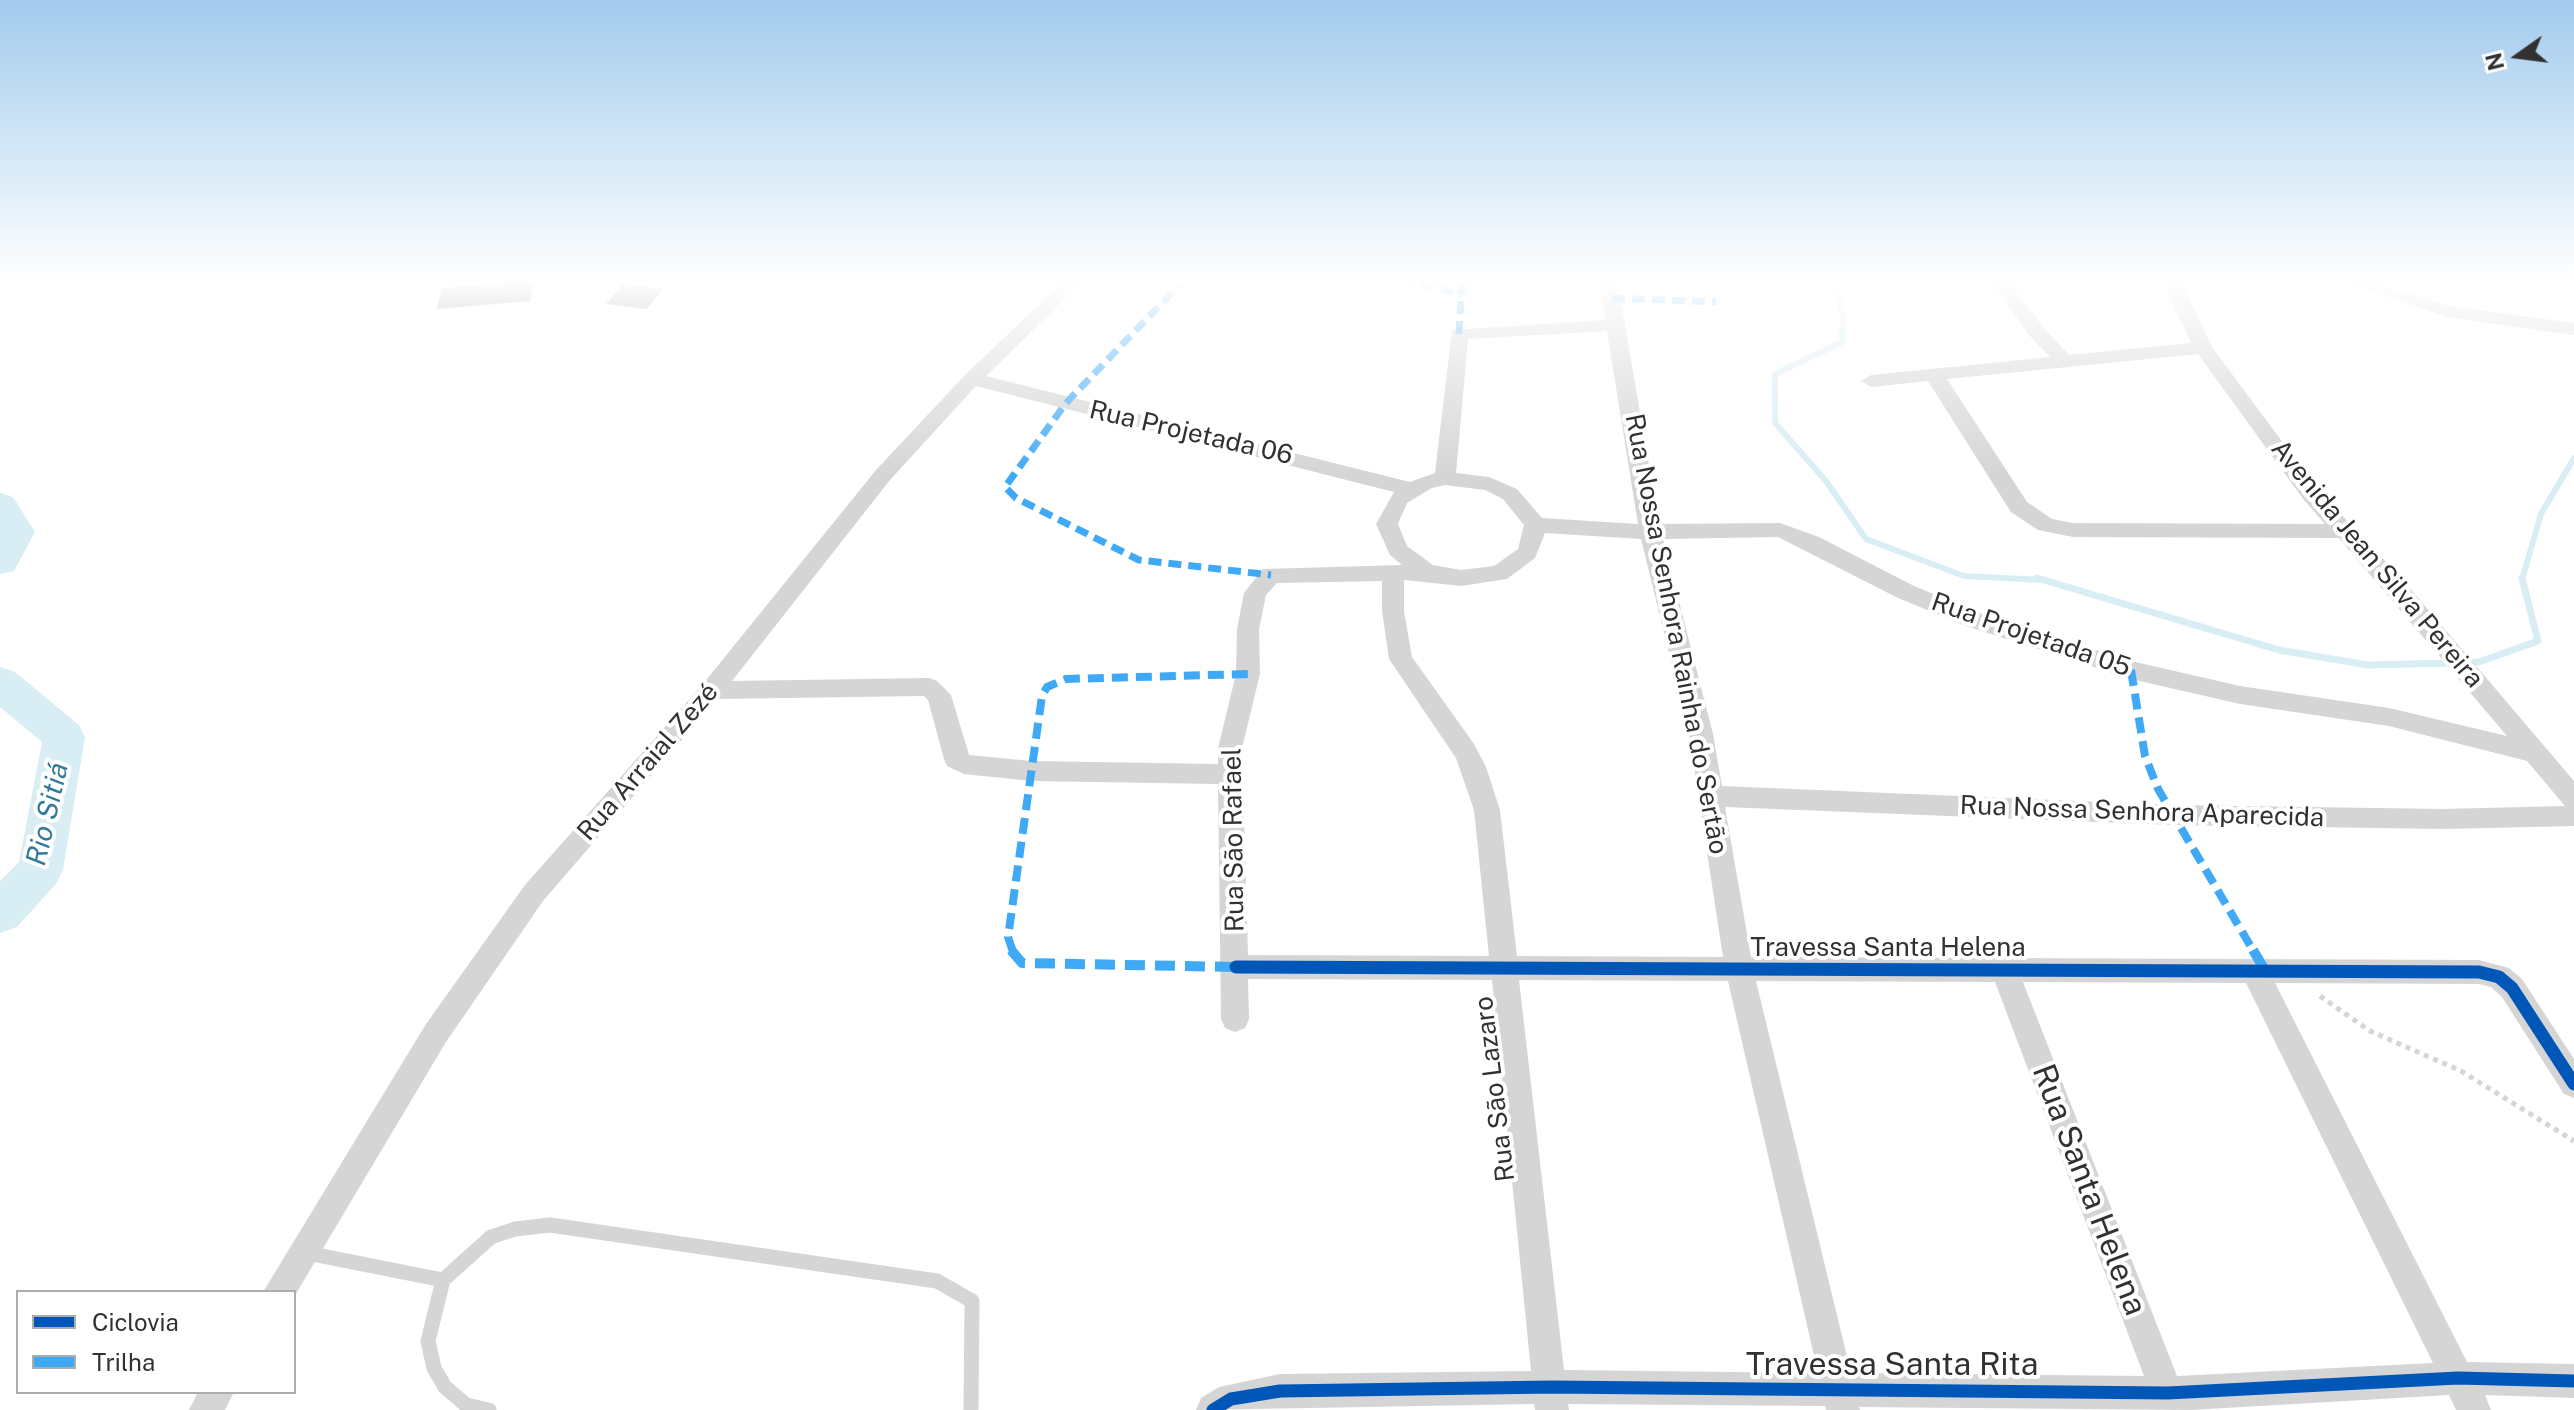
<!DOCTYPE html>
<meta charset="utf-8">
<style>
body{margin:0}
#map{position:relative;width:2574px;height:1410px;overflow:hidden;background:#fff;font-family:"Public Sans",sans-serif}
canvas{display:block}
.legend{position:absolute;left:16px;top:1290px;width:280px;height:104px;box-sizing:border-box;background:#fff;border:2px solid #adadad;margin:0;padding:10px 14px;list-style:none;font-size:24px;color:#313131}
.legend li{display:flex;align-items:center;gap:16px;height:40px}
.legend b{width:40px;border:2px solid #adadad}
.north{position:absolute;left:2478px;top:16px;width:80px;height:80px;-webkit-text-stroke:6px #fff;paint-order:stroke;rotate:256deg;font-size:22px;font-weight:700;line-height:32px;text-align:center;color:#313131}
.north::after{content:'';display:block;margin:auto;width:28px;height:36px;background:#313131;clip-path:polygon(50% 0,100% 100%,50% 72%,0 100%)}
</style>
<div id="map">
<canvas width="2574" height="1410"></canvas>
<ul class="legend">
<li><b style="height:10px;background:#0057b8"></b>Ciclovia</li>
<li><b style="height:10px;background:#3fa9f5"></b>Trilha</li>
</ul>
<div class="north">N</div>
</div>
<script>
const ctx = document.querySelector('canvas').getContext('2d');
ctx.lineJoin = 'round';
const toPath = rows => new Path2D(rows.map(r => 'M' + r).join(''));
function stroke(path, color, width, dash) { ctx.strokeStyle = color; ctx.lineWidth = width; ctx.lineCap = dash ? 'butt' : 'round'; ctx.setLineDash(dash || []); ctx.stroke(path); }
function paint(path, color) { ctx.fillStyle = color; ctx.fill(path, 'evenodd'); }
function write(font, color, halo, rows, align = 'center') {
  ctx.font = font + ' "Public Sans",sans-serif'; ctx.lineWidth = 8; ctx.setLineDash([]); ctx.textBaseline = 'middle'; ctx.strokeStyle = halo; ctx.fillStyle = color; for (const [text, x, y, turn = 0] of rows) {
    ctx.save(); ctx.translate(x, y); ctx.rotate((+turn || 0) * Math.PI / 180); ctx.textAlign = isNaN(turn) ? turn : align; if (halo) ctx.strokeText(text, 0, 0); ctx.fillText(text, 0, 0); ctx.restore();
  }
}
stroke(toPath([
 [1831,278,1843,312,1842,342,1775,374,1775,423,1826,481,1866,539,1964,576,2044,580],
 [2522,580,2541,514,2574,458]
]), '#d9edf4', 6);
stroke(toPath([
 [2037,578,2279,650,2368,665,2452,663],
 [2465,662,2479,662,2538,641,2522,578]
]), '#d9edf4', 7);
paint(toPath([
 [0,493,13,497,35,532,14,571,0,574,0,493],
 [0,667,15,672,79,725,85,737,63,870,56,884,17,927,0,933,0,881,19,862,42,742,0,707,0,667]
]), '#d9edf4');
paint(toPath([
 [520,281,535,281,530,301,436,309,443,288],
 [623,284,663,289,647,309,606,304]
]), '#808080');
stroke(toPath([
 [2320,996,2370,1031,2461,1071,2574,1141]
]), '#d5d5d5', 5, [5, 5]);
stroke(toPath([
 [307,1253,443,1280,428,1341,434,1368,445,1387,466,1405,489,1410],
 [443,1280,491,1237,515,1229,550,1225,937,1281,972,1301,971,1410]
]), '#d5d5d5', 15);
paint(toPath([
 [1067,278,1086,278,986,376,1410,482,1435,473,1452,330,1606,320,1599,278,1617,278,1659,524,1780,523,1819,537,1914,586,1982,614,2131,661,2240,686,2389,708,2507,736,2339,538,2073,537,2038,530,2011,512,1928,381,1871,387,1861,381,1871,375,2050,357,2029,335,1989,278,2007,278,2043,327,2069,355,2191,343,2162,278,2180,278,2212,347,2318,490,2402,579,2574,781,2574,826,2443,829,2173,825,1725,807,1751,957,2479,960,2509,968,2522,979,2574,1059,2574,1098,2564,1094,2502,997,2491,987,2479,984,2275,983,2467,1362,2574,1364,2574,1398,2485,1395,2491,1410,2456,1410,2449,1395,2191,1410,1859,1407,1860,1410,1826,1410,1825,1406,1568,1404,1569,1410,1535,1410,1534,1404,1196,1410,1201,1398,1219,1387,1280,1374,1531,1371,1492,980,1248,979,1249,1019,1245,1028,1235,1032,1225,1028,1221,1019,1218,784,1031,781,964,774,947,766,944,759,928,700,924,696,717,699,543,901,446,1042,294,1297,294,1292,263,1292,426,1024,525,885,703,684,876,470,965,375,1067,278],
 [1607,331,1638,524,1542,518,1517,489,1489,477,1456,473,1468,339,1607,331],
 [2198,354,2304,500,2325,524,2073,523,2052,519,2027,502,1947,379,2198,354],
 [976,386,1394,492,1376,524,1390,555,1402,565,1263,569,1244,593,1237,629,1236,674,1218,748,1218,764,1031,761,969,755,951,695,937,681,929,678,732,681,890,480,976,386],
 [1445,485,1485,490,1503,499,1524,525,1518,549,1494,566,1461,570,1433,565,1407,546,1398,524,1407,503,1432,488,1445,485],
 [1545,533,1641,539,1689,734,1723,957,1517,956,1500,810,1486,767,1474,744,1412,657,1404,611,1404,580,1461,586,1507,579,1535,558,1545,533],
 [1778,537,1898,598,1966,626,2131,679,2240,704,2389,726,2527,761,2565,806,2443,809,2173,805,1722,786,1713,734,1663,539,1778,537],
 [1382,581,1382,611,1389,659,1456,758,1474,810,1489,956,1248,955,1242,748,1260,674,1259,629,1266,595,1277,583,1382,581],
 [1519,980,1728,981,1818,1373,1564,1370,1519,980],
 [1756,981,1995,982,2144,1376,1851,1373,1756,981],
 [2023,982,2246,983,2433,1363,2177,1376,2023,982],
 [2333,278,2360,278,2449,306,2574,323,2574,335,2446,317,2333,278],
 [198,1392,234,1392,225,1410,189,1410,198,1392]
]), '#d5d5d5');
stroke(toPath([
 [1186,278,1066,403,1005,487,1016,498,1139,560,1271,575],
 [1402,278,1462,295],
 [1612,298,1716,302],
 [1459,334,1462,278]
]), '#3fa9f5', 7, [13, 7]);
stroke(toPath([
 [2131,670,2145,756,2158,789,2254,952],
 [1013,952,1008,937,1042,696,1047,687,1066,679,1248,674]
]), '#3fa9f5', 8, [16, 8]);
stroke(toPath([
 [1011,950,1022,963,1236,967],
 [2253,950,2266,972]
]), '#3fa9f5', 10, [20, 10]);
stroke(toPath([
 [1236,967,2479,972,2499,977,2512,988,2574,1084],
 [1213,1410,1231,1399,1280,1391,1552,1387,2168,1393,2458,1378,2574,1381]
]), '#0057b8', 13);
const sky = ctx.createLinearGradient(0, 0, 0, 475);
sky.addColorStop(0, '#a2cbed');
sky.addColorStop(0.59, '#fff');
sky.addColorStop(1, '#ffffff00');
ctx.fillStyle = sky;
ctx.fillRect(0, 0, 2574, 475);
write('26px', '#313131', '#fff', [
 ["Rua Projetada 06",1191,433,13],
 ["Avenida Jean Silva Pereira",2377,564,50],
 ["Rua Nossa Senhora Rainha do Sertão",1676,634,79],
 ["Rua Projetada 05",2031,635,19],
 ["Rua Arraial Zezé",648,762,-49],
 ["Rua Nossa Senhora Aparecida",2142,812,2],
 ["Rua São Rafael",1234,840,-91],
 ["Travessa Santa Helena",1888,948],
 ["Rua São Lazaro",1495,1089,-97]
]);
write('italic 28px', '#337a96', '#fff', [
 ["Rio Sitiá",48,814,-77]
]);
write('32px', '#313131', '#fff', [
 ["Rua Santa Helena",2089,1190,69],
 ["Travessa Santa Rita",1892,1365]
]);
</script>
